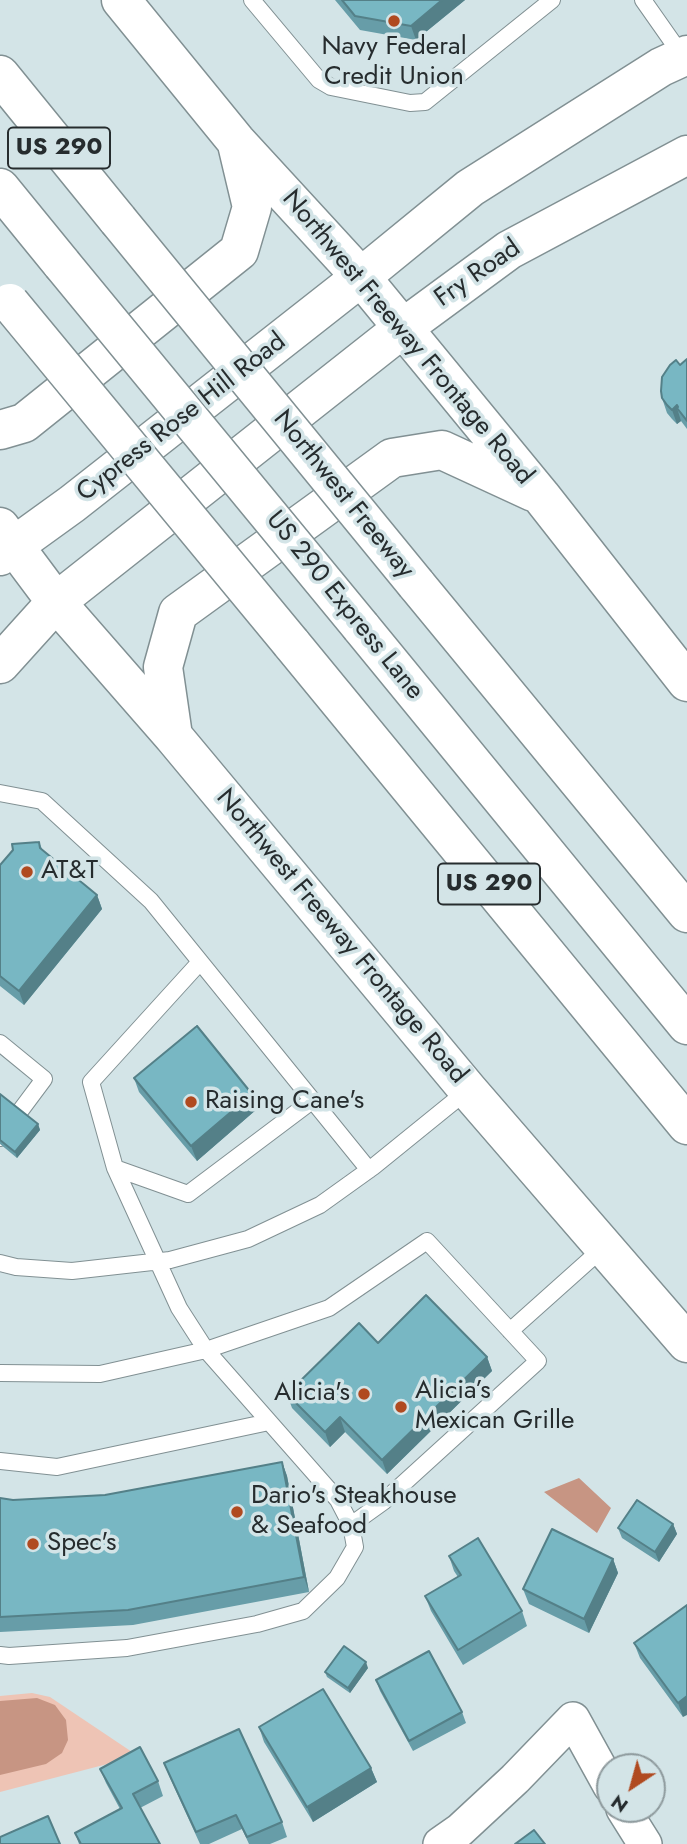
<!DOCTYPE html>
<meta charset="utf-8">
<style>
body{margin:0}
#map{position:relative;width:687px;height:1844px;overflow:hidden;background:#d3e4e7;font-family:Jost,sans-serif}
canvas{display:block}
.north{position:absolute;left:596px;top:1753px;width:70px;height:70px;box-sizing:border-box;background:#d3e4e7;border:2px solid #8e9a9d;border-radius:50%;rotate:216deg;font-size:19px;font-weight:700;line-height:28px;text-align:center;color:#262c2e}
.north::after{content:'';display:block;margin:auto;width:24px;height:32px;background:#b04a20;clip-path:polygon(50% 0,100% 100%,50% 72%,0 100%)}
</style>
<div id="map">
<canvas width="687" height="1844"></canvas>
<div class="north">N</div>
</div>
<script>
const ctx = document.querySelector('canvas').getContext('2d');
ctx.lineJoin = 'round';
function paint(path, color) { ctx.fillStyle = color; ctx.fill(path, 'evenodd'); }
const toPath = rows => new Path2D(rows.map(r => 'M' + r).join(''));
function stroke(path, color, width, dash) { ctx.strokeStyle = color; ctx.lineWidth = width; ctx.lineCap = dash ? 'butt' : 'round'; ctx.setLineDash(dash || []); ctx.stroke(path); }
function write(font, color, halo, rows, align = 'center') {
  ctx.font = font + ' Jost,sans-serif'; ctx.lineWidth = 7; ctx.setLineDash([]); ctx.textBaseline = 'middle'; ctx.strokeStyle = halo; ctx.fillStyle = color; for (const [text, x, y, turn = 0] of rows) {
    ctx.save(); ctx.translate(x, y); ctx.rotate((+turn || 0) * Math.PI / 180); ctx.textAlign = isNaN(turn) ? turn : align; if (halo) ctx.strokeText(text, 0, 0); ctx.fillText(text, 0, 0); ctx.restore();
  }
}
paint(toPath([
 [32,1693,50,1697,138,1756,0,1792,0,1696]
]), '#eec4b5');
paint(toPath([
 [579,1478,611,1508,597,1533,544,1492],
 [37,1698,55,1705,66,1720,68,1740,62,1753,46,1764,0,1775,0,1701]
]), '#c79583');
const lane = toPath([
 [252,0,319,80,331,87,410,103,425,102,552,0],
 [643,0,683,57],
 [0,793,42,801,151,901,369,1170],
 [200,962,91,1082,115,1168,188,1194,313,1100],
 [0,1043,44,1079,0,1138],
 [0,1263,16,1267,72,1271,170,1260,248,1239,320,1205,373,1167,468,1090],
 [510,1331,604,1247],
 [0,1373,100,1374,206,1350,329,1308,427,1241,538,1361,383,1502,351,1525],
 [0,1461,57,1467,269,1422],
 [0,1655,9,1656,127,1648,257,1624,303,1611,337,1578,355,1547,351,1525,338,1500,206,1350,179,1308,115,1168]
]);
const street = toPath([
 [623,1809,645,1844],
 [440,1844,460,1830,515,1779,573,1719,610,1786]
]);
const secondary = toPath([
 [121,0,236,141,361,277,541,496,687,682],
 [0,430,24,423,239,251,252,207,237,144],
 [0,527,56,602,173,736,468,1090,687,1343],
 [0,556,72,504,361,277,470,188,661,67,687,55],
 [0,664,56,602,403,328,509,250,687,155],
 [173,736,163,667,178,613,392,458,442,450,533,492]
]);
const highway = toPath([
 [0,75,118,220],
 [0,188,62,264],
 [416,584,687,913],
 [361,627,687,1025],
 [291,643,687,1125]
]);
stroke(lane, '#819093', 18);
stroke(street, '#819093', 36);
stroke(secondary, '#819093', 41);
stroke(highway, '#819093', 41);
stroke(lane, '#fff', 16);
stroke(street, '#fff', 33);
stroke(secondary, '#fff', 38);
stroke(highway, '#fff', 38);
const highwayBridge = toPath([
 [118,220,416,584],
 [62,264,361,627],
 [10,303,291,643]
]);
stroke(highwayBridge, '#819093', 41, []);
stroke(highwayBridge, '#fff', 38);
paint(toPath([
 [335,0,465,0,416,40,360,30],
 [687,359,687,429,681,421,677,424,672,419,667,413,662,398,680,365],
 [39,842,43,851,97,895,102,909,24,1005,0,986,0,865],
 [134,1078,257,1109,197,1161,139,1092],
 [0,1094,38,1124,40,1130,17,1158,0,1144],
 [378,1343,487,1357,492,1371,387,1474,345,1432,330,1447,292,1408,287,1394],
 [282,1462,287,1476,309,1592,133,1625,0,1632,0,1498,13,1500,105,1495],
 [673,1524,677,1534,659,1562,622,1538,618,1528],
 [449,1556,522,1611,527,1626,463,1665,431,1611,425,1596,458,1577,454,1571],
 [613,1559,618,1573,589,1633,529,1604,523,1589],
 [687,1605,683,1717,640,1658,634,1643],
 [368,1668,350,1693,327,1677,325,1672],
 [376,1680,462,1712,466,1723,413,1751,380,1691],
 [259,1727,371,1768,377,1782,313,1822,264,1742],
 [164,1763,282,1822,287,1837,270,1844,249,1844,242,1829,209,1844,200,1844,170,1778],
 [100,1769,158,1781,163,1796,140,1808,160,1844,79,1844,75,1833,120,1809,106,1783]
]), '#679da8');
paint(toPath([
 [442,0,465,0,416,40,411,26],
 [677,405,679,412,677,408,681,421,677,424,672,410],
 [97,895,102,909,24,1005,19,991],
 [252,1094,257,1109,197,1161,191,1146],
 [38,1124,40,1130,17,1158,15,1152],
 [487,1357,492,1371,387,1474,382,1460],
 [340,1417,345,1432,330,1447,325,1432],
 [282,1462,287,1476,309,1592,304,1577],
 [673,1524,677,1534,659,1562,655,1552],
 [613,1559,618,1573,589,1633,584,1619],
 [366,1662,368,1668,350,1693,348,1688],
 [687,1696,687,1715,683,1717,678,1703],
 [371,1768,377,1782,313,1822,307,1807]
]), '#548088');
const building = toPath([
 [342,0,442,0,411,26,355,16,342,0],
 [687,359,687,421,677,408,678,407,677,405,672,410,667,405,662,398,661,391,662,377,670,365,676,360,680,365,687,359],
 [39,842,40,848,97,895,19,991,0,976,0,865,13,850,12,844,39,842],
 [197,1026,252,1094,191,1146,134,1078,197,1026],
 [0,1094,38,1124,15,1152,0,1140,0,1094],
 [426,1295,487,1357,382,1460,340,1417,325,1432,287,1394,359,1323,378,1343,426,1295],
 [282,1462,304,1577,128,1610,0,1617,0,1498,13,1500,105,1495,282,1462],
 [637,1500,673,1524,655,1552,618,1528,637,1500],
 [552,1529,613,1559,584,1619,523,1589,552,1529],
 [478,1538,522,1611,458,1650,425,1596,461,1575,449,1556,478,1538],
 [687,1605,687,1696,678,1703,634,1643,687,1605],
 [344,1646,366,1662,348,1688,325,1672,344,1646],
 [429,1651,462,1712,409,1741,376,1680,429,1651],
 [323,1689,371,1768,307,1807,259,1727,323,1689],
 [239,1729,282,1822,247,1837,236,1815,196,1832,164,1763,239,1729],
 [140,1747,158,1781,133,1794,160,1844,81,1844,75,1833,122,1808,100,1769,140,1747],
 [48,1816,60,1844,0,1844,0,1837,48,1816],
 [534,1830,545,1844,515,1844,534,1830]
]);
paint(building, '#78b7c3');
stroke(building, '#548088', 2);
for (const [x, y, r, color] of [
 [394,21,7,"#b04a20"],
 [27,872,7,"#b04a20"],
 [191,1102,7,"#b04a20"],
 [364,1394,7,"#b04a20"],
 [401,1407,7,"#b04a20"],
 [237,1512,7,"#b04a20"],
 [33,1544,7,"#b04a20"]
]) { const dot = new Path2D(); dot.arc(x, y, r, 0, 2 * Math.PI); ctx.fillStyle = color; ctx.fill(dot); stroke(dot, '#d3e4e7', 2.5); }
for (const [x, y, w] of [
 [59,148,102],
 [489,884,102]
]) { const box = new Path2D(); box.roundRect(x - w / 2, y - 20.5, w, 41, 5); ctx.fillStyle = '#d3e4e7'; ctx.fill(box); stroke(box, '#262c2e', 2); }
write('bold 24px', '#262c2e', null, [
 ["US 290",59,148],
 ["US 290",489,884]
]);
write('26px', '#262c2e', '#d3e4e7', [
 ["Navy Federal",394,48,"center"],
 ["Credit Union",394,78,"center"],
 ["AT&T",41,872],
 ["Raising Cane's",205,1102],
 ["Alicia’s",415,1392],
 ["Mexican Grille",415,1422],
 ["Alicia's",350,1394,"right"],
 ["Dario's Steakhouse",251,1497],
 ["& Seafood",251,1527],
 ["Spec's",47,1544]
], 'left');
write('26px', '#262c2e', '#d3e4e7', [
 ["Fry Road",478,274,-35],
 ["Northwest Freeway Frontage Road",407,338,50],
 ["Cypress Rose Hill Road",182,418,-38],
 ["Northwest Freeway",343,495,51],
 ["US 290 Express Lane",344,606,51],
 ["Northwest Freeway Frontage Road",341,937,50]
]);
</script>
